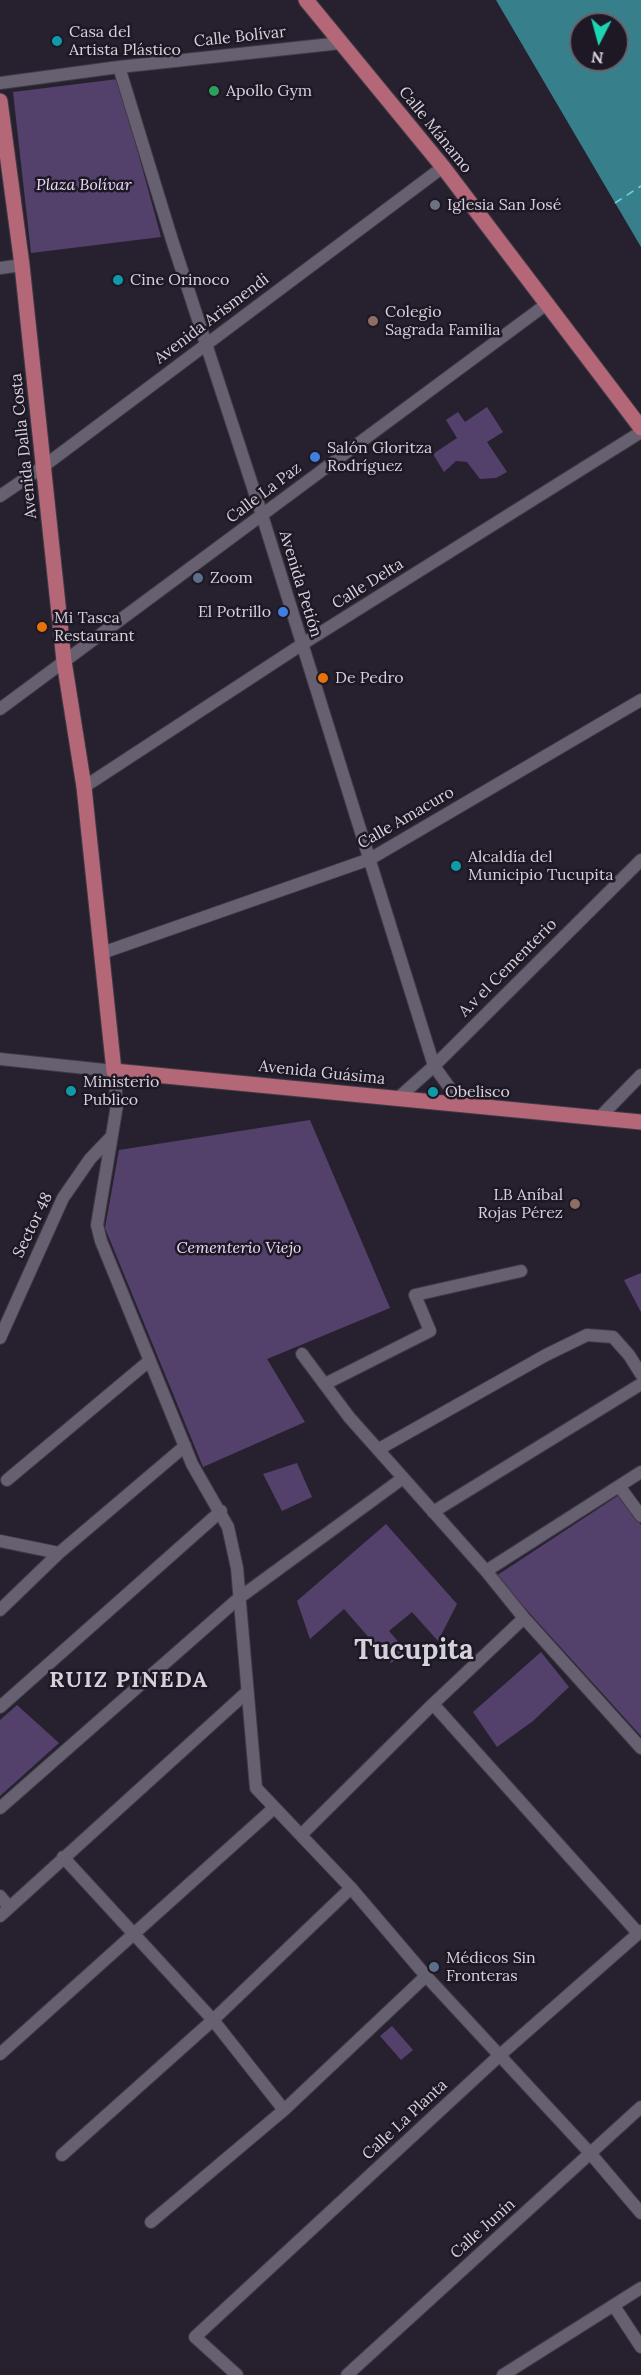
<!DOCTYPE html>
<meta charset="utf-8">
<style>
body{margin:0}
#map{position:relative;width:641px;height:2375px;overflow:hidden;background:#27212f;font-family:Lora,serif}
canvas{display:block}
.north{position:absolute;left:569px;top:12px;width:60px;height:60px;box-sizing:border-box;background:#1e1825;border:2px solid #67626d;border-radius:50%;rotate:186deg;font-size:16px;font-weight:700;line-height:24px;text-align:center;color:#d4d1da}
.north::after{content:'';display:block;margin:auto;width:21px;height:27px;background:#1ed5b1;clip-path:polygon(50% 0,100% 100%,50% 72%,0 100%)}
</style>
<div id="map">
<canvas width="641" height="2375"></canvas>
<div class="north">N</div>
</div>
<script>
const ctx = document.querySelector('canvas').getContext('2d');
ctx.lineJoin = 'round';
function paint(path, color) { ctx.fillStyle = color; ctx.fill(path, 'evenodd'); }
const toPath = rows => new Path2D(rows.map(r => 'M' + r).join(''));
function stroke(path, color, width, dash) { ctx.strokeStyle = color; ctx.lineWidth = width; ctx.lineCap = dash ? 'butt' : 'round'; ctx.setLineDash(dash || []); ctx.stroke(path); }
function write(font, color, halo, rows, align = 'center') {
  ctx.font = font + ' Lora,serif'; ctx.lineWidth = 5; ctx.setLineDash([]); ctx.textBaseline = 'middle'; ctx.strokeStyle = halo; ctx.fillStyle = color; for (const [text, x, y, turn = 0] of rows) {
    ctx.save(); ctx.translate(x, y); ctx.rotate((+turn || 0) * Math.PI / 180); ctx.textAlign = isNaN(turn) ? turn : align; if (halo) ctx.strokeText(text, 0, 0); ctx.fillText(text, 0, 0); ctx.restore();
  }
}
paint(toPath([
 [118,79,161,237,31,253,13,92],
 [487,407,503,432,487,442,507,472,496,478,480,479,467,462,456,461,444,472,433,454,457,438,446,420,458,412,465,422],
 [310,1120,390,1308,267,1359,305,1422,203,1467,105,1228,119,1150],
 [641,1273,641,1312,624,1280],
 [297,1463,312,1497,282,1511,263,1474],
 [619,1495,641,1525,641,1736,496,1576],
 [386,1524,457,1604,438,1641,412,1612,389,1631,406,1651,391,1663,344,1609,310,1639,297,1601],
 [541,1652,569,1687,533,1721,497,1747,473,1712],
 [17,1705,59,1743,0,1796,0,1720],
 [392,2026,413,2050,401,2060,380,2036]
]), '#54416b');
paint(toPath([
 [497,0,641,0,641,247,496,0],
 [581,24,617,24,617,60,581,60]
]), '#37808b');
stroke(toPath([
 [615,203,641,186]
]), '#67d6e6', 1.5, [8, 6]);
const minor = toPath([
 [119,67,172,240,262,515,434,1066,462,1105],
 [0,83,119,67,341,43],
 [0,268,22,265],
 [0,496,44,466,443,167],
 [0,709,548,303],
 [84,787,301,645,641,432],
 [102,953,370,859,641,700],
 [0,1059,114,1071,117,1105,97,1225,101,1241,192,1464,228,1527,237,1568,256,1788,351,1888,426,1976,590,2153,641,2213],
 [397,1099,434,1066,641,860],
 [599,1118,641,1075],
 [0,1338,63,1198,90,1159,112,1136],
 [302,1354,349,1417,486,1571,524,1618,641,1748],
 [325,1384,430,1331,415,1295,521,1271],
 [379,1449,546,1355,587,1335,613,1337,629,1355,641,1374],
 [7,1480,149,1361],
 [619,1486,641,1516],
 [433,1512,641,1384],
 [0,1541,59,1553],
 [486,1571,641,1472],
 [0,1610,59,1553,185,1446],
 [433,1704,638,1933],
 [0,1707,221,1511],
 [0,1808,239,1598,403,1478],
 [301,1835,433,1704,524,1618],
 [63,1857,213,2020,284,2110],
 [0,1896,9,1907],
 [0,1916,247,1692],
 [0,2054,274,1808],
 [62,2155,213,2020,351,1888],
 [151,2222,284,2110,426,1976],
 [614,2306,641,2347],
 [237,2375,195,2337,500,2055,641,1931],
 [347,2375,641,2107],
 [503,2375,641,2288]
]);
const major = toPath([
 [306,0,443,167,641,428],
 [0,101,22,265,64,661,84,787,114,1071,641,1122]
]);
stroke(minor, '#3f3b46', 14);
stroke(major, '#3f3b46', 17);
stroke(minor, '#676070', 12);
stroke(major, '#b46777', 15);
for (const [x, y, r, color] of [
 [57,41,6,"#0f9aa8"],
 [214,91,6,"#2e9e5b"],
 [435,205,6,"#6b7280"],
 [118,280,6,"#0f9aa8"],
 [373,321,6,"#8d6e63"],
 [315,457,6,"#3f7fe0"],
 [198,578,6,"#5c6f8a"],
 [283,612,6,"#3f7fe0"],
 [42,627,6,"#e8710a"],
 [323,678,6,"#e8710a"],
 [456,866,6,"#0f9aa8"],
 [71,1091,6,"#0f9aa8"],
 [433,1092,6,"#0f9aa8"],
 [575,1204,6,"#8d6e63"],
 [434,1967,6,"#5c6f8a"]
]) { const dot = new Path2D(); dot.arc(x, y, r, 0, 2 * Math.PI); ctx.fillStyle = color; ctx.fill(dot); stroke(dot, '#1e1825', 2); }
write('16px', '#d4d1da', '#1e1825', [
 ["Casa del",69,32],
 ["Artista Plástico",69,50],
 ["Apollo Gym",226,91],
 ["Iglesia San José",447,205],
 ["Cine Orinoco",130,280],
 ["Colegio",385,312],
 ["Sagrada Familia",385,330],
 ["Salón Gloritza",327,448],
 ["Rodríguez",327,466],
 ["Zoom",210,578],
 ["El Potrillo",271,612,"right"],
 ["Mi Tasca",54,618],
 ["Restaurant",54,636],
 ["De Pedro",335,678],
 ["Alcaldía del",468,857],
 ["Municipio Tucupita",468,875],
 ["Ministerio",83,1082],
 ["Publico",83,1100],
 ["Obelisco",445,1092],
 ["LB Aníbal",563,1195,"right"],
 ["Rojas Pérez",563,1213,"right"],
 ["Médicos Sin",446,1958],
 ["Fronteras",446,1976]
], 'left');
write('16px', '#d4d1da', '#1e1825', [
 ["Calle Bolívar",240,37,-6],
 ["Calle Mánamo",435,130,51],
 ["Avenida Arismendi",212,319,-37],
 ["Avenida Dalla Costa",24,446,-96],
 ["Calle La Paz",264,493,-37],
 ["Avenida Petión",300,584,73],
 ["Calle Delta",368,584,-32],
 ["Calle Amacuro",406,818,-30],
 ["A.v el Cementerio",508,968,-45],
 ["Avenida Guásima",322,1073,6],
 ["Sector 48",33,1225,-64],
 ["Calle La Planta",405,2120,-43],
 ["Calle Junín",483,2229,-42]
]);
write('italic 16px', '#eaddfa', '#1e1825', [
 ["Plaza Bolívar",84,185],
 ["Cementerio Viejo",239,1248]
]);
ctx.letterSpacing = '1.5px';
write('bold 22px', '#d4d1da', '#1e1825', [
 ["RUIZ PINEDA",129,1681]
]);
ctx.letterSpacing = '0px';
write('bold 28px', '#d4d1da', '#1e1825', [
 ["Tucupita",414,1651]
]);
</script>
